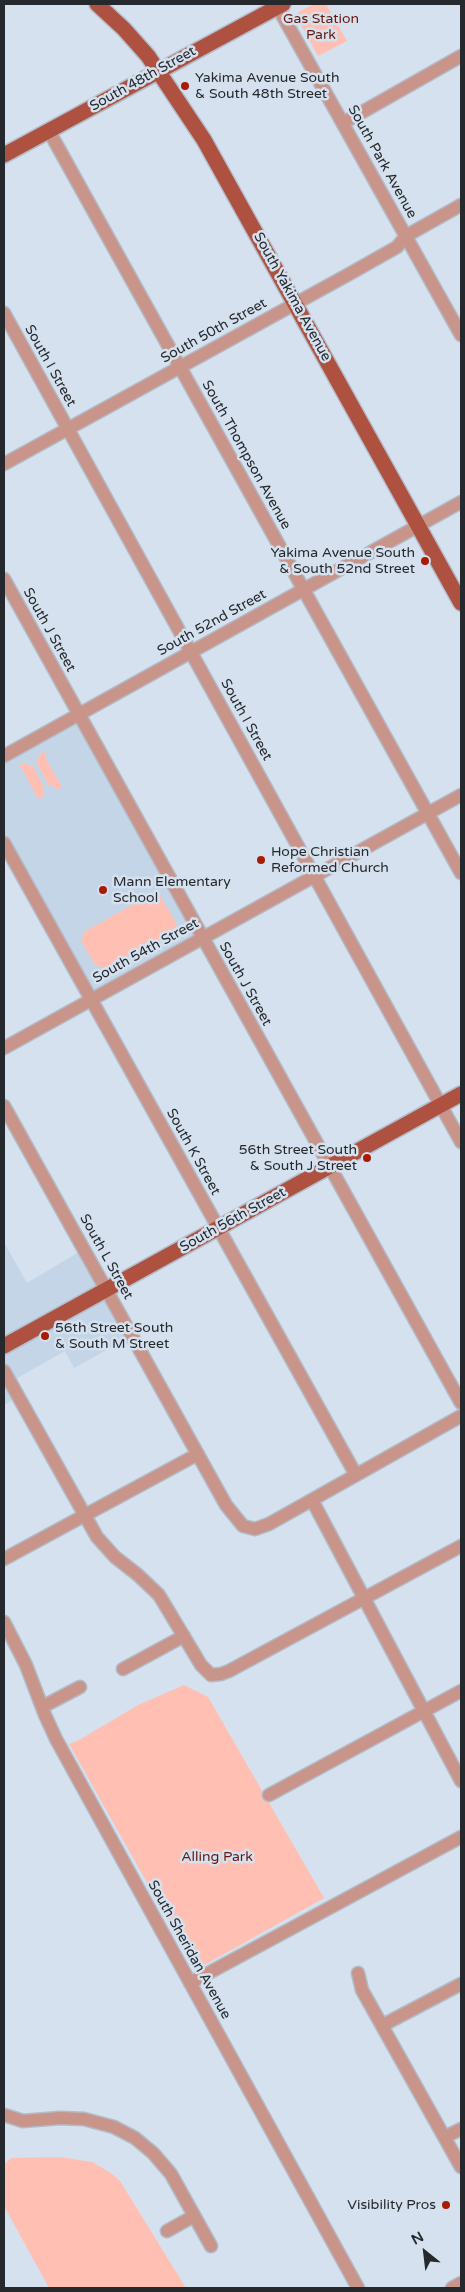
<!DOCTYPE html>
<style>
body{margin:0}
#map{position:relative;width:465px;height:2292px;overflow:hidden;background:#d5e1ee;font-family:"Varela Round",sans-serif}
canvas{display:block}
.frame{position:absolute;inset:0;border:5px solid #25292e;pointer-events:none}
.north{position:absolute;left:400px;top:2227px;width:50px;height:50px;-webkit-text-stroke:4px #d5e1ee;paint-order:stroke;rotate:331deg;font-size:14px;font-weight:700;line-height:20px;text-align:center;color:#25292e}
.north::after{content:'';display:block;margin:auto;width:18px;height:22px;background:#25292e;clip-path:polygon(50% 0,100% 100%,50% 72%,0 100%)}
</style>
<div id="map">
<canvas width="465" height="2292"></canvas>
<div class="frame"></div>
<div class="north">N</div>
</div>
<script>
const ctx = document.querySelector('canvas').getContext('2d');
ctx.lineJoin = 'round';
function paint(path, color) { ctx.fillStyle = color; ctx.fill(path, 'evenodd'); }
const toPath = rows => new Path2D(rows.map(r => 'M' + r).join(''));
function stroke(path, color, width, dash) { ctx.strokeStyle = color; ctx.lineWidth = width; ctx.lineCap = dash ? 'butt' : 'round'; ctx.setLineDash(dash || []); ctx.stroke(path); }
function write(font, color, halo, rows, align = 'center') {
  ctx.font = font + ' "Varela Round",sans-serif'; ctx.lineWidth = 5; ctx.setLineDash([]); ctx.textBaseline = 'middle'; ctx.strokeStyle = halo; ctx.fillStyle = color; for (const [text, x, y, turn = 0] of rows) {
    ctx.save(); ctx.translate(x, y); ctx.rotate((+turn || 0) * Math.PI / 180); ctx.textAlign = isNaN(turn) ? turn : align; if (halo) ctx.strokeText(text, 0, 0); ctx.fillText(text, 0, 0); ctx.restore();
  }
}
paint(toPath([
 [78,714,202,937,91,999,4,843,4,756],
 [4,1242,27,1283,84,1249,132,1336,74,1368,65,1351,10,1382,18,1397,4,1405]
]), '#c4d5e8');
paint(toPath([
 [314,4,326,4,347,41,318,56,295,14],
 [45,752,47,755,45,757,62,787,56,790,52,784,49,786,36,762,39,760,37,756],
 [26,762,28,766,32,765,45,788,42,790,45,795,38,799,22,769,18,767],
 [153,893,159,894,177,924,172,934,104,968,95,965,81,941,84,932],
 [184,1685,208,1697,324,1898,201,1967,194,1966,69,1744,79,1740,138,1705],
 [60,2157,92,2162,111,2173,120,2181,186,2288,49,2288,4,2206,4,2164,12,2158]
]), '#ffc0b3');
const minor = toPath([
 [276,4,461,335],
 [343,123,461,56],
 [49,131,461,873],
 [4,313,461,1142],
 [4,464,351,273,397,247,406,236,461,205],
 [4,579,461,1403],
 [4,756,461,502],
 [4,843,356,1475],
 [4,1048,461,795],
 [4,1106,226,1505,243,1526,255,1529,269,1524,461,1416],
 [4,1371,97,1537,115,1557,138,1575,159,1595,201,1665,211,1675,221,1674,229,1671,461,1546],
 [312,1500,461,1781],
 [4,1559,198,1454],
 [4,1622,26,1665,45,1715,56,1739,358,2288],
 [123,1669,184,1636],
 [42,1707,80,1687],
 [269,1795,461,1691],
 [358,1973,362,1990,461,2167],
 [190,1983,461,1837],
 [383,2025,461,1984],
 [4,2115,23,2121,60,2118,84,2119,114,2127,135,2138,153,2153,171,2174,211,2246],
 [445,2137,461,2129],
 [167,2231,194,2216],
 [452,2288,461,2283]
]);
const major = toPath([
 [97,4,124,29,148,56,204,140,461,603],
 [4,155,283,4],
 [4,1346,461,1094]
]);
stroke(minor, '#b2bcc8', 15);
stroke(major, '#b2bcc8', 18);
stroke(minor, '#c9958a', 12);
stroke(major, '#ae5141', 15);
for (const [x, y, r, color] of [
 [185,86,5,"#aa1b04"],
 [425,561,5,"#aa1b04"],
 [261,860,5,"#aa1b04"],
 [103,890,5,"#aa1b04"],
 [367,1158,5,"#aa1b04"],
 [45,1336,5,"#aa1b04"],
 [446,2205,5,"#aa1b04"]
]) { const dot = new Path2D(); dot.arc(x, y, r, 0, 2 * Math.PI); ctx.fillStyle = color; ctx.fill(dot); stroke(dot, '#d5e1ee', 2); }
write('14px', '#69180c', '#d5e1ee', [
 ["Gas Station",321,19],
 ["Park",321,35],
 ["Alling Park",217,1857]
]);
write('14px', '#25292e', '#d5e1ee', [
 ["Yakima Avenue South",195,78],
 ["& South 48th Street",195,94],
 ["Yakima Avenue South",415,553,"right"],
 ["& South 52nd Street",415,569,"right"],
 ["Hope Christian",271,852],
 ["Reformed Church",271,868],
 ["Mann Elementary",113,882],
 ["School",113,898],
 ["56th Street South",357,1150,"right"],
 ["& South J Street",357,1166,"right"],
 ["56th Street South",55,1328],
 ["& South M Street",55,1344],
 ["Visibility Pros",436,2205,"right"]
], 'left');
write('14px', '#25292e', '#d5e1ee', [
 ["South 48th Street",143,79,-29],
 ["South Park Avenue",382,162,61],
 ["South Yakima Avenue",292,297,61],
 ["South 50th Street",214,331,-29],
 ["South I Street",50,366,61],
 ["South Thompson Avenue",246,455,61],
 ["South 52nd Street",212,623,-29],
 ["South J Street",49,630,61],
 ["South I Street",246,720,61],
 ["South 54th Street",146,951,-29],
 ["South J Street",245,984,61],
 ["South K Street",193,1152,61],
 ["South 56th Street",233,1220,-29],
 ["South L Street",106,1257,61],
 ["South Sheridan Avenue",189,1950,61]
]);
</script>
